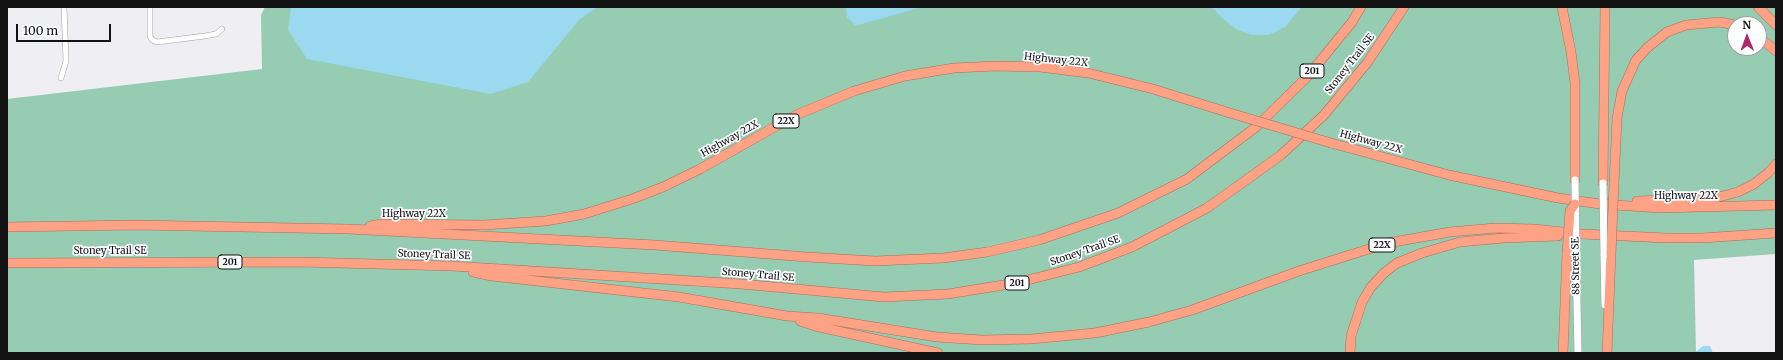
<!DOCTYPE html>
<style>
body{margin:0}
#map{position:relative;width:1783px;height:360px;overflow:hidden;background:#efeff3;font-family:Merriweather,serif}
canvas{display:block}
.frame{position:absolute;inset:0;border:8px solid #121213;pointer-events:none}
.north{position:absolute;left:1727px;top:16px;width:40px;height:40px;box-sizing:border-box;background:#fcfdff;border:1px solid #9e9fa1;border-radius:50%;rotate:359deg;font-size:11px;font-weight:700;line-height:16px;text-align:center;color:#121213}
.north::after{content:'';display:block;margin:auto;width:14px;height:18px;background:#b0286a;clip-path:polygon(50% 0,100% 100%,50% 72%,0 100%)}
.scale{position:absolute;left:16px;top:24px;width:95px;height:18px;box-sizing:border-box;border:2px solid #121213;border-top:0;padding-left:5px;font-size:12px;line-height:14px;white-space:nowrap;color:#121213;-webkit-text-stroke:3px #fcfdff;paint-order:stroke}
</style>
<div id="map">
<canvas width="1783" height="360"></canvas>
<div class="frame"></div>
<div class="north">N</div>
<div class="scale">100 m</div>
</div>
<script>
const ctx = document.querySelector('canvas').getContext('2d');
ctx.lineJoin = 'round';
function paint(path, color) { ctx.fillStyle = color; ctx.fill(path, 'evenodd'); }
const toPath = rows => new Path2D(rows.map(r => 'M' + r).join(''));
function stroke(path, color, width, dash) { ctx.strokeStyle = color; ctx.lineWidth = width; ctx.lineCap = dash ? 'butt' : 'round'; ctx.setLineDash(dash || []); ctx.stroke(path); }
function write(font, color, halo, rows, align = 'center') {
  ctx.font = font + ' Merriweather,serif'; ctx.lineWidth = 3.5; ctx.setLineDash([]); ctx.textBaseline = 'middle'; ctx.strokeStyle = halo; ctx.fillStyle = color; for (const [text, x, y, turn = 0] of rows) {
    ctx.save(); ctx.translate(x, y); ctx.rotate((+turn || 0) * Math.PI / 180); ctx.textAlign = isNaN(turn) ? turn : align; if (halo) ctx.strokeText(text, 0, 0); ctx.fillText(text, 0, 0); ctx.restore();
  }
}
paint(toPath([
 [265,7,1776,7,1776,254,1694,260,1696,353,7,353,7,99,262,69,261,15],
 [1735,24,1759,24,1759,48,1735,48]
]), '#96ccb2');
paint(toPath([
 [291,7,598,7,580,19,528,82,491,94,307,59,288,30],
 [847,7,922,7,862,24,855,25,847,17,846,9],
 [1207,7,1302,7,1285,27,1269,35,1251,35,1236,29,1221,17,1214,9],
 [1703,346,1710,346,1713,353,1694,353]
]), '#9ad9f0');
const street = toPath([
 [150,7,150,36,152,40,157,42,205,36,216,34,222,29],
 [61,78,66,61,64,7]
]);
const secondary = toPath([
 [1576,254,1578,353],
 [1604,254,1605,305]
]);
const highway = toPath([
 [1562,7,1571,52,1575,83,1575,180],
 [1758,7,1776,25],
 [1759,37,1776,51],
 [1331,143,1449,175,1558,198,1600,204,1660,208,1776,205],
 [1603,183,1605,7],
 [1614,184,1617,118,1622,91,1636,60,1648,47,1667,32,1686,25,1720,22,1735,25],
 [1637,201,1715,198,1738,192,1754,184,1768,173,1776,164],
 [370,226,382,224,484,225,546,221,584,214,632,199,663,187,700,169,796,115,854,91,905,76,954,68,996,66,1040,67,1088,73,1153,89,1230,113],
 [7,227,136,225,348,229,655,245,807,257,875,261,943,258,987,252,1039,240,1118,213,1187,179,1256,127,1308,76,1352,22,1361,7],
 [7,263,301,262,452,266,741,284,884,297,948,294,1016,283,1079,267,1132,247,1207,208,1281,155,1324,115,1367,63,1404,7],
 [473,272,492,276,679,297,787,316,818,318,937,337,982,340,1031,339,1095,333,1149,322,1192,310,1299,271,1388,243,1450,232,1496,228,1534,229,1582,234,1666,238,1702,238,1776,233],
 [800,321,815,326,938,353],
 [1350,353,1351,336,1362,302,1371,287,1384,273,1397,263,1422,253,1460,242,1504,238,1558,236],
 [1563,353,1567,253],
 [1607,353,1611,254]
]);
stroke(street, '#a0a1a5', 6);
stroke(secondary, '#a0a1a5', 8);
stroke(highway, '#ab705c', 10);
stroke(street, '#fff', 5);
stroke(secondary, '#fff', 7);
stroke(highway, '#fda284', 9);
const secondaryBridge = toPath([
 [1575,180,1576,254],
 [1603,183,1604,254]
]);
const highwayBridge = toPath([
 [1230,113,1331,143],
 [1567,253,1570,211,1575,204],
 [1611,254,1614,184]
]);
stroke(secondaryBridge, '#a0a1a5', 8, []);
stroke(highwayBridge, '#ab705c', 10, []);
stroke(secondaryBridge, '#fff', 7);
stroke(highwayBridge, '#fda284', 9);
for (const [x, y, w] of [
 [1312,71,24],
 [786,121,26],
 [1382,245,26],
 [230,262,24],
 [1017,283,24]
]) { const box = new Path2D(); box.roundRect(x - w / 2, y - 7, w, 14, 3); ctx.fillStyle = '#fcfdff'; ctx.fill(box); stroke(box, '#121213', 1); }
write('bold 9px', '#121213', null, [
 ["201",1312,71],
 ["22X",786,121],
 ["22X",1382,245],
 ["201",230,262],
 ["201",1017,283]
]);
write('10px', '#121213', '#fcfdff', [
 ["Highway 22X",1056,60,6],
 ["Stoney Trail SE",1350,64,-52],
 ["Highway 22X",730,139,-29],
 ["Highway 22X",1371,142,15],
 ["Highway 22X",1686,196],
 ["Highway 22X",414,214],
 ["Stoney Trail SE",110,251],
 ["Stoney Trail SE",1085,251,-19],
 ["Stoney Trail SE",434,255,2],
 ["88 Street SE",1576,266,-91],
 ["Stoney Trail SE",758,275,5]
]);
</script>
